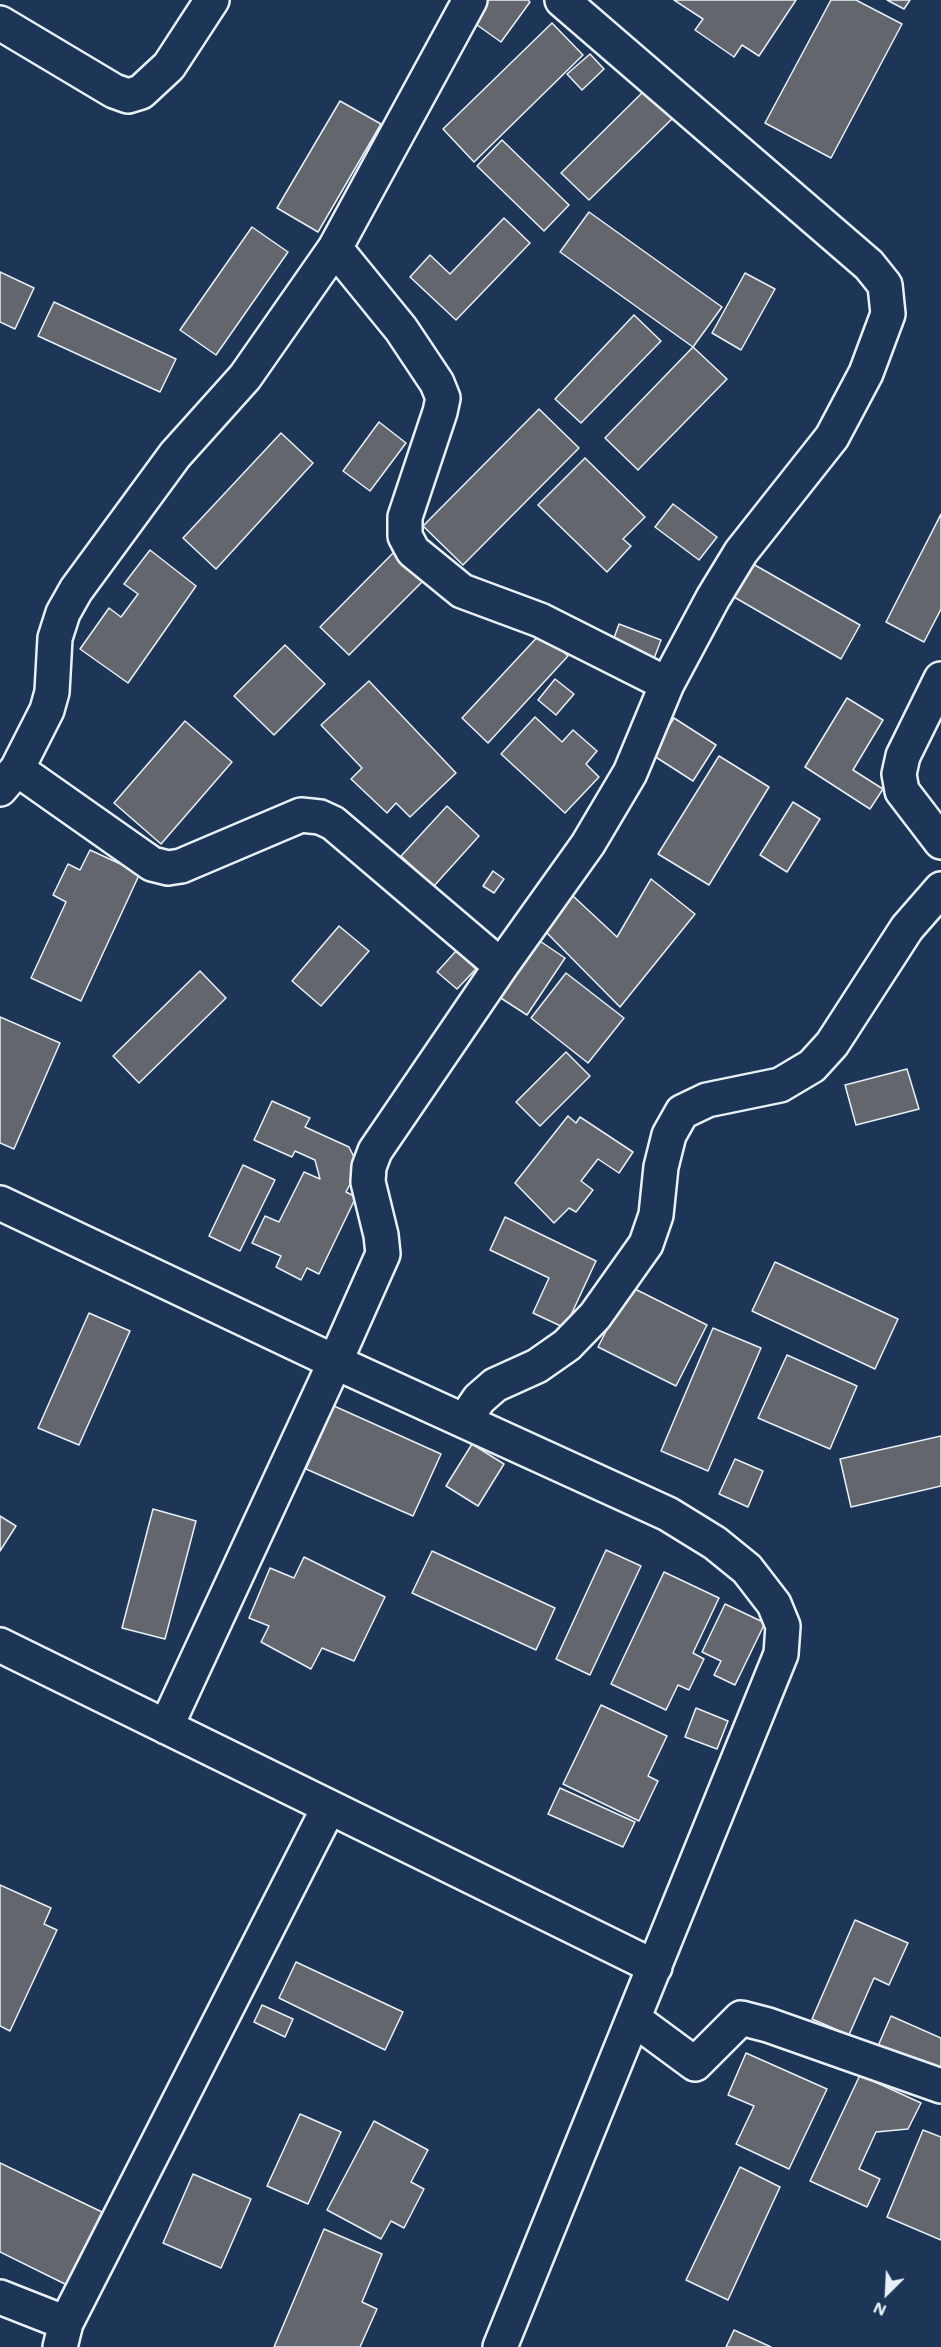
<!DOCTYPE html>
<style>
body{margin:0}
#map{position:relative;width:941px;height:2347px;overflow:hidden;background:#1d3557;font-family:Mali,sans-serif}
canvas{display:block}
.north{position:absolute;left:857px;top:2263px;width:60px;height:60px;-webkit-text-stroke:4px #1d3557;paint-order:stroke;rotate:204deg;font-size:16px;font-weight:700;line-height:24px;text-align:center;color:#e8f1f8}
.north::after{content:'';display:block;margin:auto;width:21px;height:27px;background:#e8f1f8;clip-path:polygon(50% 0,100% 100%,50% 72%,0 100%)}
</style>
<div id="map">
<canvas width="941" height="2347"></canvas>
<div class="north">N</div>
</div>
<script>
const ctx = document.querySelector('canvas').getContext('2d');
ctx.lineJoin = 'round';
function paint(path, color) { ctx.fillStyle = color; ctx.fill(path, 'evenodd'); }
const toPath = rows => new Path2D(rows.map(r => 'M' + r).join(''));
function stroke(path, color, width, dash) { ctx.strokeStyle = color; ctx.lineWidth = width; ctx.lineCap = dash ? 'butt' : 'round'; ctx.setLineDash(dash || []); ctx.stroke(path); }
const building = toPath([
 [484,0,528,0,530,2,501,42,470,20,484,0],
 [674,0,796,0,759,56,742,45,734,57,695,30,703,19,674,0],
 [831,0,856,0,902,24,831,158,765,123,831,0],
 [887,0,910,0,904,9,887,0],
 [552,23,583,55,474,162,443,129,552,23],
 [590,54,604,69,582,90,567,74,590,54],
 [646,89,674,117,589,200,561,173,646,89],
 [340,101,381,124,318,232,277,208,340,101],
 [502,140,569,205,544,231,477,166,502,140],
 [589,212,722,307,693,347,560,252,589,212],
 [504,218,530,243,456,320,410,277,430,255,450,274,504,218],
 [252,227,288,252,216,355,180,330,252,227],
 [0,272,34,288,15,329,0,322,0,272],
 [745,273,775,289,741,350,712,333,745,273],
 [54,302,176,359,160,392,38,336,54,302],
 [634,315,661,341,581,423,555,399,634,315],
 [693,347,727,379,638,470,605,438,693,347],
 [539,409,579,448,463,565,423,526,539,409],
 [379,422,406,443,370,491,343,471,379,422],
 [281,433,313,463,216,569,183,538,281,433],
 [585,458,645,517,623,539,631,546,607,572,538,505,585,458],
 [673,504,717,537,699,560,655,527,673,504],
 [941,514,941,609,924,642,886,622,941,514],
 [397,549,426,578,349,655,320,627,397,549],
 [150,550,196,586,128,683,80,649,109,608,121,617,138,594,124,584,150,550],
 [753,564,860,625,841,659,734,597,753,564],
 [619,624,661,640,652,664,610,649,619,624],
 [542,632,568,656,488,743,462,718,542,632],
 [285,645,325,684,274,735,234,696,285,645],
 [555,679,574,694,556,715,538,700,555,679],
 [369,681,456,773,410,817,396,803,387,813,351,779,362,768,321,725,369,681],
 [847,698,883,720,853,770,883,789,870,809,805,767,847,698],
 [535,717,562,742,573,730,597,751,586,764,599,777,565,813,501,754,535,717],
 [674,718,716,745,693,781,651,754,674,718],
 [185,721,232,762,161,844,114,803,185,721],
 [719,756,769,787,709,885,658,854,719,756],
 [793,802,820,819,787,872,760,855,793,802],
 [447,806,479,836,434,886,401,856,447,806],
 [90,850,140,873,81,1001,31,978,66,902,53,895,68,864,80,870,90,850],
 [493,871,504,879,494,893,483,886,493,871],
 [651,879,695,914,620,1007,542,928,573,896,617,937,651,879],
 [339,926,369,951,321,1006,292,981,339,926],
 [531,935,565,958,527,1015,493,993,531,935],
 [456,951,476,969,457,989,437,972,456,951],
 [200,971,226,998,139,1083,113,1056,200,971],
 [566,973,624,1018,588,1063,531,1018,566,973],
 [0,1017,60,1043,14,1149,0,1143,0,1017],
 [566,1052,590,1076,540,1126,516,1102,566,1052],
 [907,1069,919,1109,856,1125,845,1085,907,1069],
 [272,1101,310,1118,305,1127,349,1147,359,1167,346,1192,356,1197,319,1274,307,1268,301,1280,276,1267,281,1256,252,1243,265,1216,279,1222,304,1172,320,1179,315,1160,295,1151,292,1157,254,1140,272,1101],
 [568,1116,576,1123,580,1117,633,1152,619,1173,598,1159,581,1181,593,1190,576,1212,569,1208,554,1223,515,1183,568,1116],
 [243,1165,275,1180,240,1251,209,1236,243,1165],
 [505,1217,596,1261,565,1328,533,1313,549,1278,490,1250,505,1217],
 [775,1262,898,1319,875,1369,752,1311,775,1262],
 [629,1286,707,1325,676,1386,598,1347,629,1286],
 [89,1313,130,1331,79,1445,38,1428,89,1313],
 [713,1328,761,1348,708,1471,661,1451,713,1328],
 [787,1355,857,1386,830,1449,758,1418,787,1355],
 [334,1406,441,1454,413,1516,306,1469,334,1406],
 [941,1436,941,1486,851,1507,840,1459,941,1436],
 [472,1444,504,1464,478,1506,446,1486,472,1444],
 [735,1459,763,1471,748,1507,719,1494,735,1459],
 [153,1509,196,1521,165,1639,122,1628,153,1509],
 [0,1516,16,1526,0,1551,0,1516],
 [606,1550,641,1566,590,1675,556,1659,606,1550],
 [432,1551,555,1608,536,1650,412,1593,432,1551],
 [304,1557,385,1597,354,1661,322,1648,311,1669,261,1642,269,1626,249,1618,270,1568,294,1578,304,1557],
 [664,1572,719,1598,693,1653,704,1659,689,1690,678,1685,666,1710,611,1684,664,1572],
 [725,1604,765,1623,735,1685,714,1675,721,1661,702,1652,725,1604],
 [601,1705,667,1736,648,1776,658,1781,639,1821,563,1784,601,1705],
 [696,1708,728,1721,717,1749,685,1737,696,1708],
 [560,1788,635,1822,623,1847,548,1814,560,1788],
 [0,1885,51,1908,44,1924,57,1930,10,2031,0,2026,0,1885],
 [855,1920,908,1943,889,1985,874,1978,849,2035,812,2019,855,1920],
 [296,1962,403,2012,385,2050,279,1998,296,1962],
 [262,2005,293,2019,285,2037,254,2022,262,2005],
 [891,2016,941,2038,941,2066,938,2073,878,2046,891,2016],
 [746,2053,827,2089,789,2169,736,2144,754,2106,728,2095,746,2053],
 [860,2075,921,2103,908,2129,876,2132,859,2169,880,2179,867,2207,810,2181,860,2075],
 [300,2114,341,2132,308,2204,267,2186,300,2114],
 [374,2121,428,2150,411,2182,424,2189,404,2228,391,2221,381,2239,327,2210,374,2121],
 [923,2130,941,2137,941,2240,887,2217,923,2130],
 [0,2163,102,2212,67,2285,0,2252,0,2163],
 [740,2167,780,2187,728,2300,686,2280,740,2167],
 [193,2174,251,2199,221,2268,163,2243,193,2174],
 [324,2229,382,2254,362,2302,377,2309,360,2347,274,2347,324,2229],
 [734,2330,771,2347,726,2347,734,2330]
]);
paint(building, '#63666d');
stroke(building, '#e8f1f8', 1.5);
const minor = toPath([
 [0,23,114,91,128,96,141,92,169,66,212,0],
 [335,248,401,329,437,383,443,398,440,412,405,517,405,536,413,551,462,591,540,620,667,684],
 [941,679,903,756,899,774,902,791,941,842],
 [17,769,152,864,168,868,181,866,301,815,320,817,333,823,501,966],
 [0,789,17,769,47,710,52,692,55,638,63,613,76,590,175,455,245,377,335,248,470,0],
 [0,1203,335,1362,668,1514,715,1543,747,1569,774,1604,783,1626,781,1654,500,2347],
 [464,1421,479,1399,495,1385,537,1366,567,1345,595,1316,646,1244,656,1215,661,1167,669,1135,682,1112,707,1100,780,1085,812,1066,832,1044,907,928,941,889],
 [0,1645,655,1967],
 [166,1727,335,1362,383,1254,381,1235,368,1182,369,1167,375,1151,501,966,588,844,630,773,667,684,713,598,741,552,832,437,866,373,888,314,885,285,869,265,562,0],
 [634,2019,695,2064,741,2018,768,2025,941,2086],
 [0,2297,66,2323],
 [60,2347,66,2323,329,1807]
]);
stroke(minor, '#e8f1f8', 38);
stroke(minor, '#1d3557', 33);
</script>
